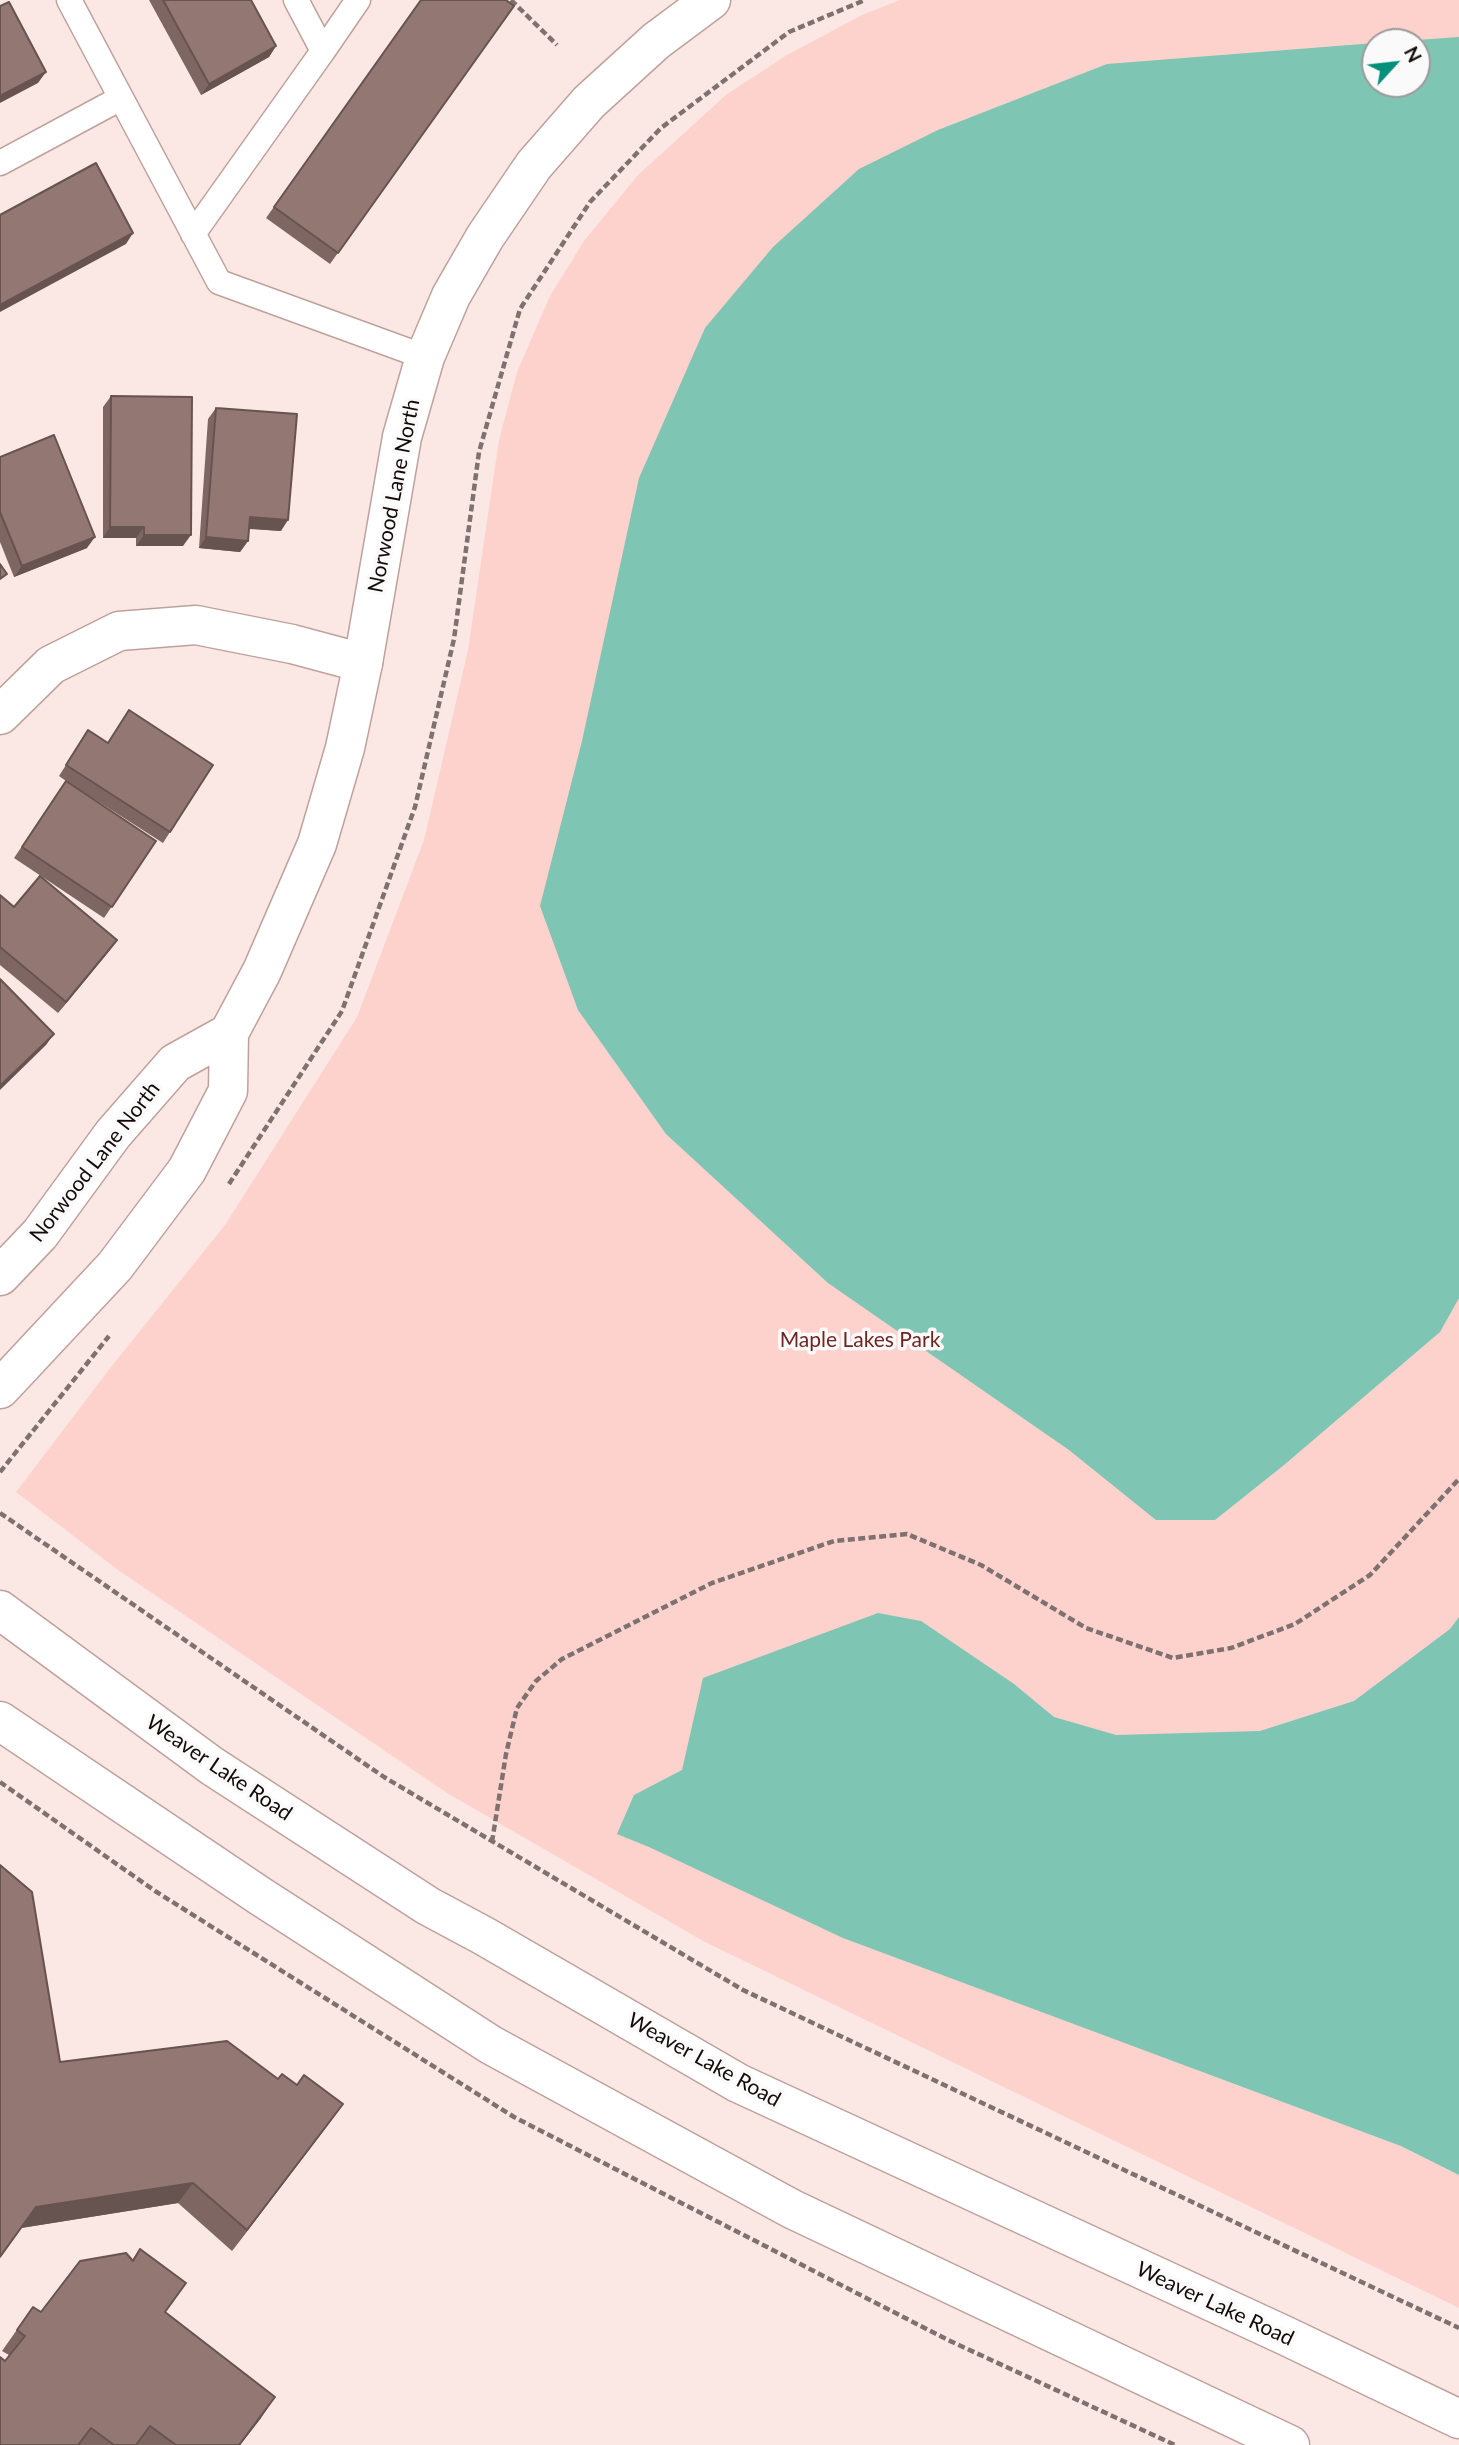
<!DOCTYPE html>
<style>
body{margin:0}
#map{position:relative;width:1459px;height:2445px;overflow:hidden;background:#fbe8e5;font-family:Lato,sans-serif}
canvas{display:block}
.north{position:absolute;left:1361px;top:28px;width:70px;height:70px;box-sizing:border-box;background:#fafafa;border:2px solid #9e9a99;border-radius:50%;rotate:63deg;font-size:19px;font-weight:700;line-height:28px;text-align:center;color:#130908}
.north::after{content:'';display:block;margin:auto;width:24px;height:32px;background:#01907a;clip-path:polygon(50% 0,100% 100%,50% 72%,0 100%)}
</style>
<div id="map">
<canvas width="1459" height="2445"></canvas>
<div class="north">N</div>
</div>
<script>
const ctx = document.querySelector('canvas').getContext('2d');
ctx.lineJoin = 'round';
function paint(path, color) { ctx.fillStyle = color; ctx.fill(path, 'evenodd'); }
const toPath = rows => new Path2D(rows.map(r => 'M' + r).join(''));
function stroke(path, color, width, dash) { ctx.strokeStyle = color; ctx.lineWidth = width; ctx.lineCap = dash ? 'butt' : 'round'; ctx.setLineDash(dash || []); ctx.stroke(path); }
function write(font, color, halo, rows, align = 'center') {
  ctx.font = font + ' Lato,sans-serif'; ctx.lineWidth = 7; ctx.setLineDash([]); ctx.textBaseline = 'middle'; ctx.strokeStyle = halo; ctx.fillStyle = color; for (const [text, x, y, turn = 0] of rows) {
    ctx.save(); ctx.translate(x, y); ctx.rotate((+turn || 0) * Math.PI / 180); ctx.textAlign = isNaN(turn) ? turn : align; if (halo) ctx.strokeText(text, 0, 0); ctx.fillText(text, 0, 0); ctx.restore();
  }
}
paint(toPath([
 [900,0,1459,0,1459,2308,703,1941,447,1793,118,1570,16,1492,111,1367,225,1225,357,1017,424,840,468,650,499,440,517,372,550,296,584,241,638,175,727,94,787,55,862,15],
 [1375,42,1417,42,1417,84,1375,84]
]), '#fdd2cc');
paint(toPath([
 [1459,37,1459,1298,1440,1332,1284,1465,1215,1520,1156,1520,1069,1450,828,1283,666,1134,578,1010,540,906,582,741,639,478,705,328,773,247,859,169,938,130,1107,64,1375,43,1375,84,1417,84,1417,42,1389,42],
 [878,1613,921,1621,1014,1684,1054,1717,1116,1735,1260,1731,1354,1701,1450,1629,1459,1617,1459,2175,1401,2146,843,1938,649,1847,617,1834,634,1795,682,1770,703,1678]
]), '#7ec5b4');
const service = toPath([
 [69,0,219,282,425,357],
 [323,51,358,0],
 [0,163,121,98],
 [193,234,323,51,296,0]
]);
const minor = toPath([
 [0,715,51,665,119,631,196,625,292,644,363,663]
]);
const tertiary = toPath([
 [0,1276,40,1234,113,1134,175,1063,229,1033],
 [0,1389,115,1266,187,1170,228,1091,229,1033,262,971,317,844,345,748,363,663,402,437,425,357,451,296,485,237,534,165,589,102,656,41,711,0]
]);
const secondary = toPath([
 [0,1610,212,1766,428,1906,484,1936,738,2083,1286,2336,1459,2419],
 [0,1721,260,1896,491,2045,792,2209,1290,2445]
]);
stroke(service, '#bfa19c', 27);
stroke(minor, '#bfa19c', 41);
stroke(tertiary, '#bfa19c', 41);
stroke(secondary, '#bfa19c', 41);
stroke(toPath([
 [511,0,557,45],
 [229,1184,342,1011,415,807,454,639,479,452,520,309,590,202,661,128,789,32,865,0],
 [0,1472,109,1336],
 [0,1513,384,1777,743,1990,1459,2328],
 [0,1782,155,1891,514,2117,948,2340,1175,2445],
 [492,1842,506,1754,517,1708,536,1681,562,1659,712,1583,834,1541,907,1534,981,1565,1086,1628,1173,1658,1231,1648,1295,1624,1370,1575,1459,1479]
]), '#7f716f', 4.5, [7, 3.5]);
stroke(service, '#fff', 24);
stroke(minor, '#fff', 38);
stroke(tertiary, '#fff', 38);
stroke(secondary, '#fff', 38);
paint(toPath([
 [149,0,251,0,276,46,269,57,201,95],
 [421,0,514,6,330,264,266,218],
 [111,396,183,546,136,546,136,538,103,538,103,407],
 [216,408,281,531,249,529,248,541,240,552,199,548,208,419],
 [0,457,87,548,14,577,0,542],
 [88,730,170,832,163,843,74,786,156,841,104,918,14,858,66,781,59,776],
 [0,895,14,907,117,940,109,951,58,1013,0,965],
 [60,2062,278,2079,297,2085,343,2104,232,2251,178,2203,21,2228],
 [140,2249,165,2312,261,2418,240,2445,0,2445,5,2361,9,2355,2,2351,33,2307,41,2312,132,2260]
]), '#7e6663');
paint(toPath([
 [276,46,269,57,201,95,209,84],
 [46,72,38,83,0,103,0,96],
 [133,233,126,244,0,312,0,305],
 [250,517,288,520,281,531,242,528],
 [110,527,144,527,136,538,103,538],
 [144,535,191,535,183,546,136,546],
 [95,537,87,548,14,577,22,566],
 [206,537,248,541,240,552,199,548],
 [117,940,109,951,58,1013,66,1002],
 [54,1034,46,1045,0,1090,0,1086],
 [343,2104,328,2125,232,2251,247,2230],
 [193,2183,178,2203,21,2228,36,2207],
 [275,2397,261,2418,240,2445,239,2445]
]), '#675350');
const building = toPath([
 [163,0,251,0,276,46,209,84,163,0],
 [421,0,506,0,514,6,338,253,274,207,421,0],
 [9,2,46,72,0,96,0,6,9,2],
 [96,163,133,233,0,305,0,215,96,163],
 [111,396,192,397,191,535,144,535,144,527,110,527,111,396],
 [216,408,297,414,288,520,250,517,248,541,206,537,216,408],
 [54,435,95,537,22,566,0,512,0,457,54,435],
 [0,564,7,574,0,579,0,564],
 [129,710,213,765,170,832,66,765,88,730,108,743,129,710],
 [66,781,156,841,112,907,22,847,66,781],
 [40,876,117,940,66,1002,0,947,0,895,14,907,40,876],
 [0,979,54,1034,0,1086,0,979],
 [0,1865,32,1892,60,2062,227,2041,278,2079,282,2074,297,2085,304,2075,343,2104,247,2230,193,2183,36,2207,0,2257,0,1865],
 [140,2249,186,2283,165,2312,275,2397,239,2445,176,2445,150,2426,136,2445,114,2445,91,2428,78,2445,0,2445,0,2357,5,2361,25,2336,17,2330,33,2307,41,2312,80,2261,126,2253,133,2261,140,2249]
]);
paint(building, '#937773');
stroke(building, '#675350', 2);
write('21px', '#130908', '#fafafa', [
 ["Norwood Lane North",394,496,-79],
 ["Norwood Lane North",95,1162,-52],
 ["Weaver Lake Road",219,1768,34],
 ["Weaver Lake Road",704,2060,29],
 ["Weaver Lake Road",1215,2304,25]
]);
write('21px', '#70261f', '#fafafa', [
 ["Maple Lakes Park",860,1340]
]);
</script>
